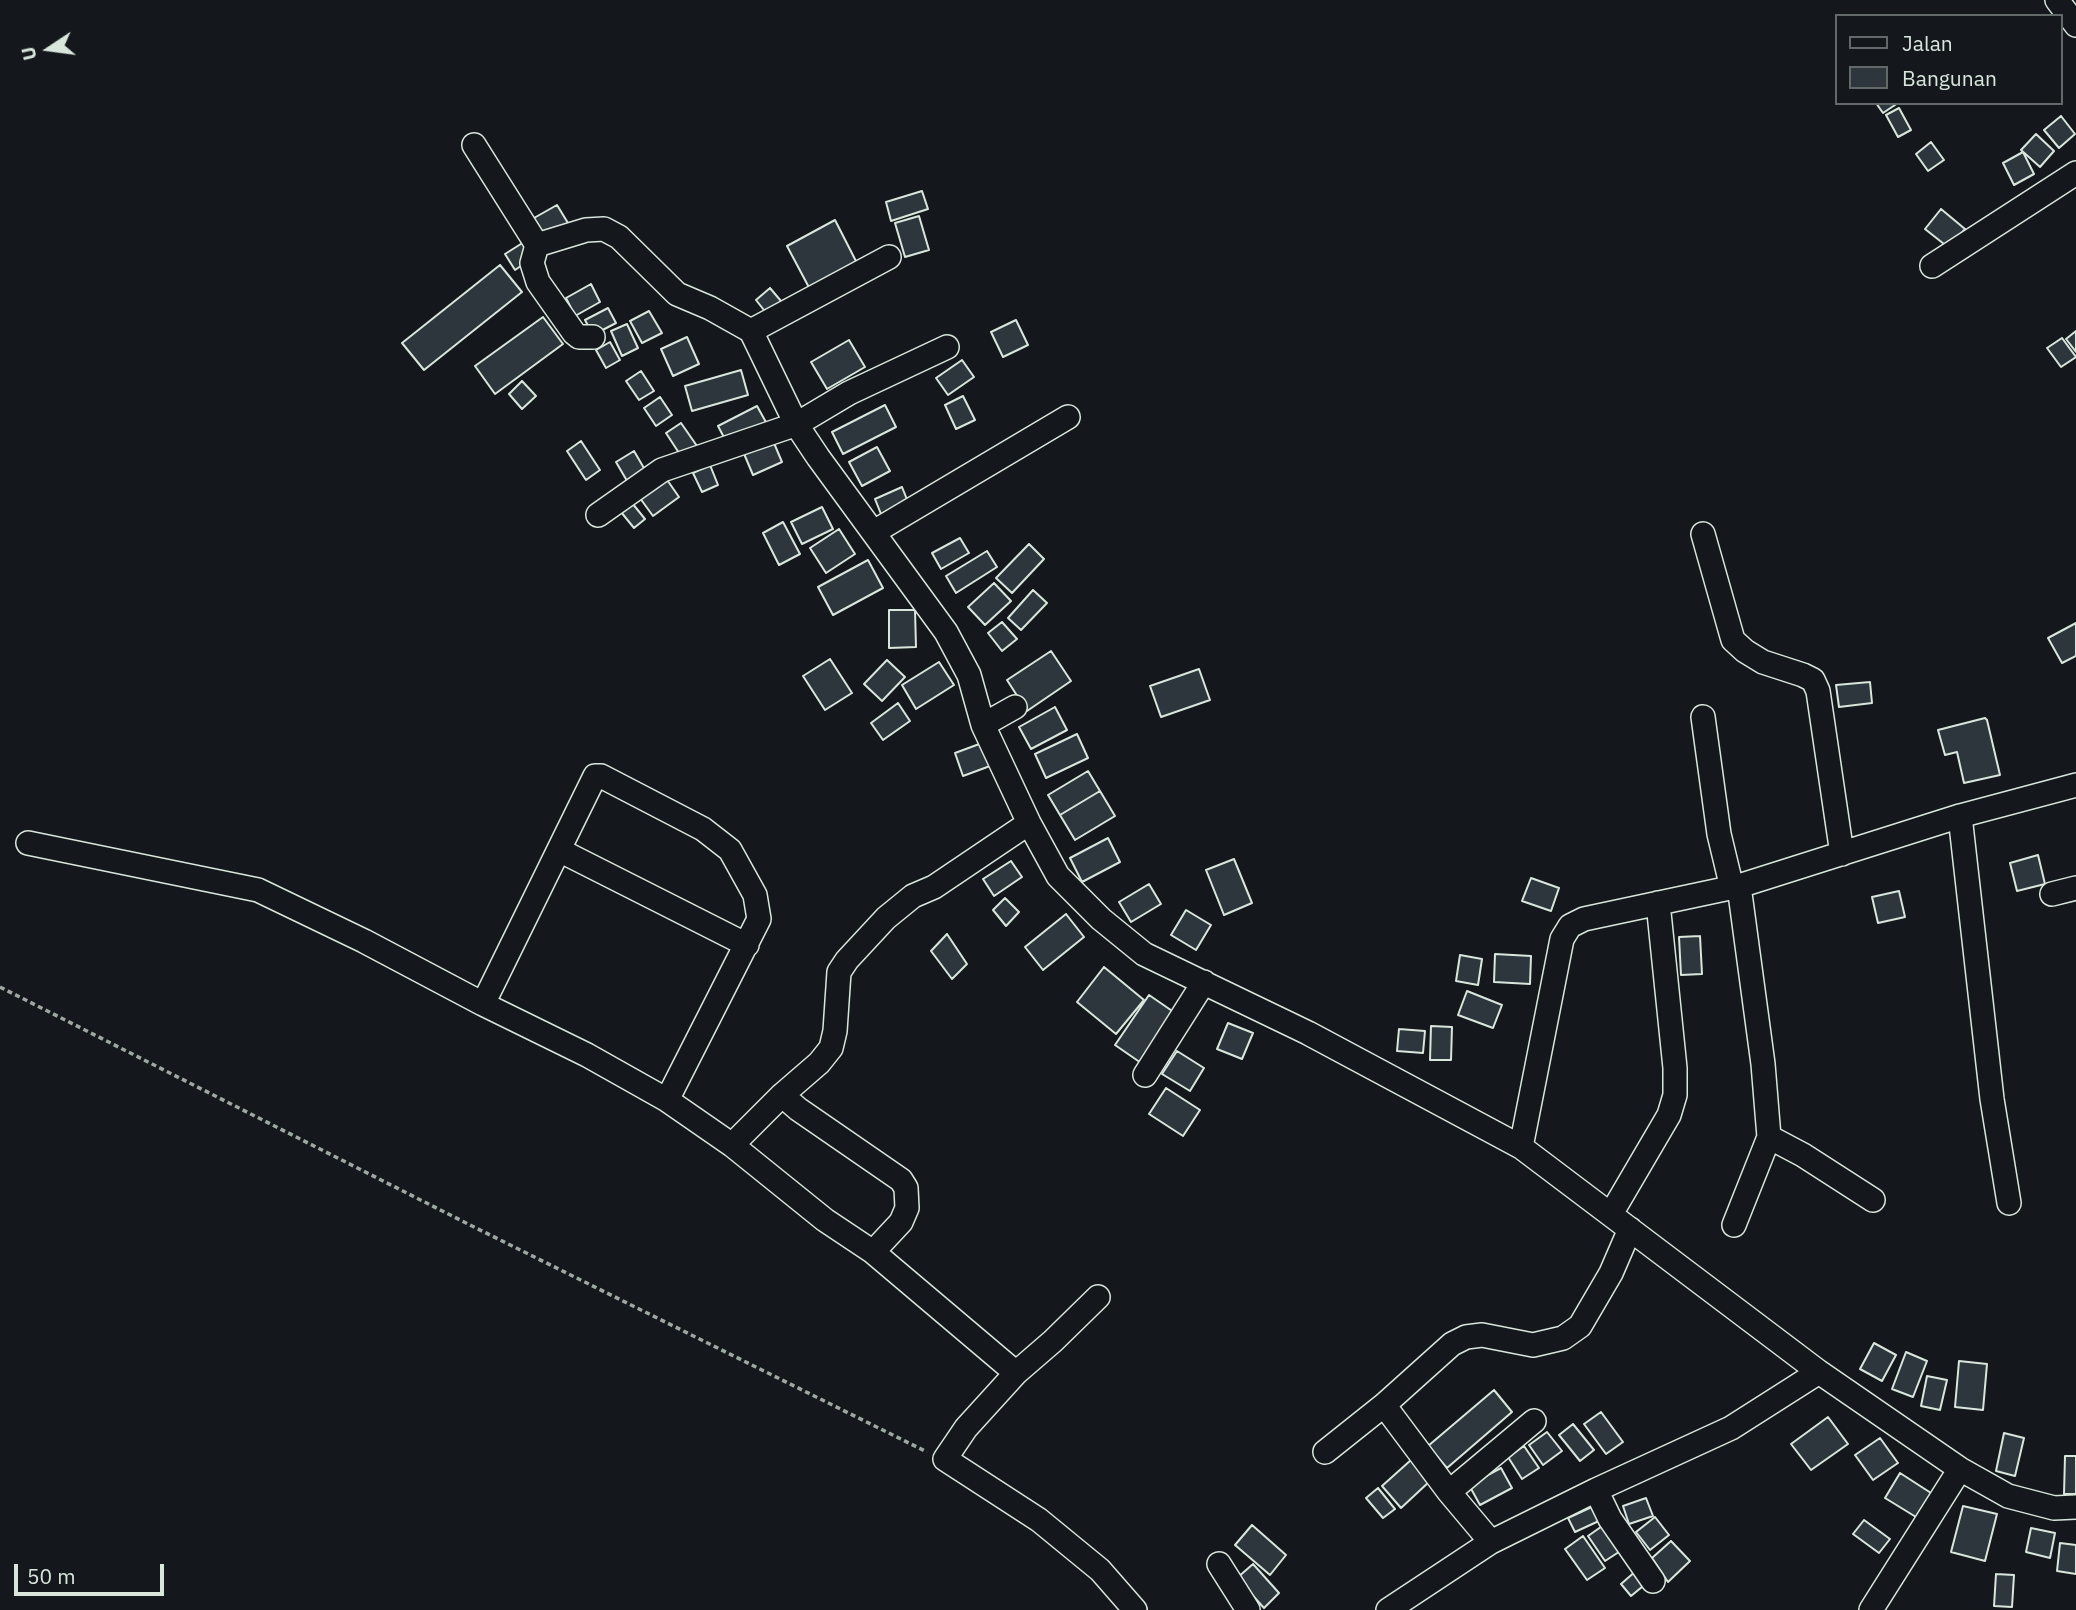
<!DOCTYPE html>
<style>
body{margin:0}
#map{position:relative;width:2076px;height:1610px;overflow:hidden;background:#14181c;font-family:"IBM Plex Sans",sans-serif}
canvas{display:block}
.legend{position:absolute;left:1835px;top:14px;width:228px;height:91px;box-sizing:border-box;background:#14181c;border:2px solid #626a69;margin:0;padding:9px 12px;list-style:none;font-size:21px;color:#d8e6dc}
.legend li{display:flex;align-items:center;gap:14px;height:35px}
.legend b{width:35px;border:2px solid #626a69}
.north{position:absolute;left:14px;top:14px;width:70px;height:70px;-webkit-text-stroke:5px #14181c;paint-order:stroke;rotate:257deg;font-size:19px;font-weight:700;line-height:28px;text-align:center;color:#d8e6dc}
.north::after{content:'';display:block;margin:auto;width:24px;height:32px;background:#d8e6dc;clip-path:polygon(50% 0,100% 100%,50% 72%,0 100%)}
.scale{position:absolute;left:14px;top:1564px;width:150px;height:32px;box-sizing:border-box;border:4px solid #d8e6dc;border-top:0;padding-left:9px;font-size:21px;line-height:24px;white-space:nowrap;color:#d8e6dc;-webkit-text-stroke:5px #14181c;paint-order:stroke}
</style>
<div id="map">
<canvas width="2076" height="1610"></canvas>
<ul class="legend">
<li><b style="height:9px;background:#14181c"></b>Jalan</li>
<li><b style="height:19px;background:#2c363c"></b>Bangunan</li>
</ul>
<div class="north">U</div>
<div class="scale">50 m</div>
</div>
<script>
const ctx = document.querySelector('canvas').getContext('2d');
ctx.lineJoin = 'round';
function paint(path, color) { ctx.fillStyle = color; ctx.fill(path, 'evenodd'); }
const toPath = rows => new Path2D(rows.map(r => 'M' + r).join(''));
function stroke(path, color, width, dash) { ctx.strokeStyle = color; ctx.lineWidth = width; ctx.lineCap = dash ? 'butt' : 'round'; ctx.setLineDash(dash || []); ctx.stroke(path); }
const building = toPath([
 [1876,103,1898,103,1883,113,1876,103],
 [1899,108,1911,130,1898,137,1886,115,1899,108],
 [2061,116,2075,134,2059,148,2044,130,2061,116],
 [2036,134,2054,151,2040,167,2021,150,2036,134],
 [1931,142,1944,160,1928,171,1916,154,1931,142],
 [2023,152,2034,174,2014,185,2003,163,2023,152],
 [922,191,928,209,891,221,886,202,922,191],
 [557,205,568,223,545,237,534,218,557,205],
 [1941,209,1965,229,1949,248,1925,229,1941,209],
 [919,216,929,250,905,257,895,223,919,216],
 [835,220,860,269,813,295,787,246,835,220],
 [524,242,533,258,515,270,505,254,524,242],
 [500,265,522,292,424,370,402,343,500,265],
 [591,284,600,302,575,316,566,298,591,284],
 [770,288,786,307,771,319,756,300,770,288],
 [608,308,616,323,593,335,585,320,608,308],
 [649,311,662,333,642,343,630,321,649,311],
 [543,317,563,344,495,394,475,366,543,317],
 [1016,320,1028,345,1003,357,991,332,1016,320],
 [627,324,638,348,622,356,611,331,627,324],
 [2076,331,2076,352,2066,339,2076,331],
 [687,337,699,364,673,376,661,349,687,337],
 [2062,338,2076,357,2061,367,2047,348,2062,338],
 [849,340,865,367,827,389,811,362,849,340],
 [610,342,620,360,606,368,596,350,610,342],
 [962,360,974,377,948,395,936,378,962,360],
 [741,370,748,395,692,411,685,386,741,370],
 [641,371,654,391,639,400,626,381,641,371],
 [522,381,536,396,522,409,509,394,522,381],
 [963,396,975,420,956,429,945,405,963,396],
 [660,397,672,415,656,426,644,408,660,397],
 [885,405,896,427,843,454,832,432,885,405],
 [757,406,767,424,728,445,718,426,757,406],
 [681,423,697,446,681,456,666,433,681,423],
 [771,436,782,462,753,475,742,449,771,436],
 [581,441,600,470,586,480,567,451,581,441],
 [877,447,890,471,862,486,849,462,877,447],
 [634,451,648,475,630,486,616,462,634,451],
 [710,465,718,485,702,492,693,473,710,465],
 [663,474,679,497,653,516,637,494,663,474],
 [902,487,910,507,883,519,875,499,902,487],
 [632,503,645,519,634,528,621,512,632,503],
 [822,507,833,529,802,544,791,522,822,507],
 [783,522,800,554,779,565,763,533,783,522],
 [839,529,855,554,826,573,810,548,839,529],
 [960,538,969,553,941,569,932,553,960,538],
 [1029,544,1044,559,1012,593,996,578,1029,544],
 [987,551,997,567,956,593,946,576,987,551],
 [868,560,883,588,833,615,818,587,868,560],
 [994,583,1011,601,985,625,968,607,994,583],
 [1033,590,1047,603,1021,630,1008,618,1033,590],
 [889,610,915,610,916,647,889,648,889,610],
 [1002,622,1017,639,1002,651,988,633,1002,622],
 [2076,623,2076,656,2062,663,2048,638,2076,623],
 [1051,651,1071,681,1027,711,1007,680,1051,651],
 [830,659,852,693,825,710,803,676,830,659],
 [887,660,905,677,882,701,864,684,887,660],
 [939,662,954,685,916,709,902,685,939,662],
 [1199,669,1210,700,1161,717,1150,686,1199,669],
 [1870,682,1872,703,1839,707,1836,685,1870,682],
 [898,703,910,721,883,740,871,723,898,703],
 [1055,707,1067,730,1031,749,1019,727,1055,707],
 [1985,718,1987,720,2000,775,1964,783,1957,752,1945,755,1938,730,1985,718],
 [1077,734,1088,758,1046,778,1035,754,1077,734],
 [982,743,990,766,963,776,955,753,982,743],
 [1088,771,1100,791,1060,815,1048,795,1088,771],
 [1100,791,1115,816,1075,840,1060,815,1100,791],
 [1108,838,1120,862,1082,882,1070,858,1108,838],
 [2038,855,2045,884,2017,891,2010,863,2038,855],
 [1234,859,1252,903,1224,915,1206,870,1234,859],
 [1011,861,1022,877,994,896,983,879,1011,861],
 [1531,878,1559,888,1551,911,1522,901,1531,878],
 [1149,884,1161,904,1131,922,1119,902,1149,884],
 [1899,891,1905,917,1878,923,1872,897,1899,891],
 [1005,898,1019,912,1006,926,993,910,1005,898],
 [1186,910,1211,925,1196,950,1171,935,1186,910],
 [1066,914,1084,937,1043,970,1025,947,1066,914],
 [947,934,967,964,952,979,931,951,947,934],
 [1700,936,1702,974,1681,975,1679,937,1700,936],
 [1495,954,1531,956,1530,984,1494,982,1495,954],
 [1460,955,1482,959,1478,985,1456,981,1460,955],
 [1104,967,1144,1000,1116,1034,1077,1002,1104,967],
 [1467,991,1502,1005,1493,1028,1458,1015,1467,991],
 [1149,995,1178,1015,1144,1065,1115,1045,1149,995],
 [1228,1023,1253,1033,1242,1059,1217,1049,1228,1023],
 [1431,1026,1452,1027,1451,1060,1430,1060,1431,1026],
 [1399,1029,1425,1031,1423,1053,1397,1051,1399,1029],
 [1177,1051,1204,1068,1190,1091,1162,1074,1177,1051],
 [1166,1088,1200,1110,1183,1136,1149,1114,1166,1088],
 [1874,1343,1896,1355,1882,1381,1860,1369,1874,1343],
 [1906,1352,1927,1361,1913,1397,1892,1389,1906,1352],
 [1959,1361,1987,1364,1983,1410,1955,1407,1959,1361],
 [1927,1376,1947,1380,1940,1410,1921,1406,1927,1376],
 [1494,1390,1512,1412,1447,1468,1428,1446,1494,1390],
 [1601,1412,1623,1442,1606,1454,1584,1424,1601,1412],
 [1828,1417,1848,1444,1811,1470,1791,1444,1828,1417],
 [1573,1424,1594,1450,1580,1461,1559,1435,1573,1424],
 [1547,1432,1562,1451,1543,1465,1529,1445,1547,1432],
 [2004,1433,2024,1438,2015,1476,1996,1471,2004,1433],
 [1880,1438,1898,1463,1873,1480,1855,1455,1880,1438],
 [1524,1446,1539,1468,1522,1479,1508,1457,1524,1446],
 [2065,1456,2076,1456,2076,1494,2064,1494,2065,1456],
 [1411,1460,1430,1481,1401,1508,1382,1486,1411,1460],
 [1501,1468,1512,1488,1480,1505,1469,1485,1501,1468],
 [1900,1473,1931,1493,1916,1517,1885,1498,1900,1473],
 [1378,1488,1395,1509,1383,1518,1366,1498,1378,1488],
 [1646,1498,1653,1516,1629,1524,1623,1506,1646,1498],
 [1594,1506,1601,1520,1575,1532,1568,1518,1594,1506],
 [1963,1506,1997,1514,1985,1561,1951,1552,1963,1506],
 [1655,1517,1669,1535,1650,1550,1636,1532,1655,1517],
 [1864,1520,1890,1539,1879,1553,1853,1534,1864,1520],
 [1608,1522,1625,1548,1605,1561,1588,1536,1608,1522],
 [1252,1525,1286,1555,1270,1575,1235,1545,1252,1525],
 [2031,1528,2055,1533,2050,1558,2026,1552,2031,1528],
 [1583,1536,1605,1568,1587,1580,1565,1549,1583,1536],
 [1671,1541,1690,1561,1668,1582,1652,1558,1671,1541],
 [2060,1543,2076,1545,2076,1574,2057,1571,2060,1543],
 [1253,1564,1279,1593,1264,1608,1237,1578,1253,1564],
 [1637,1570,1648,1582,1631,1596,1621,1584,1637,1570],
 [1996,1574,2014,1575,2012,1607,1994,1606,1996,1574]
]);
paint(building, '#2c363c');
stroke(building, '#d8e6dc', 2);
const minor = toPath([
 [2057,0,2076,25],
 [474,145,537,245,586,230,604,229,619,237,677,294,710,308,751,331,796,424,818,457,946,632,969,675,983,725,1029,823,1058,876,1101,919,1144,954,1308,1033,1521,1147,1819,1372,1960,1469,2008,1496,2054,1508,2076,1507],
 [537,245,532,263,538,282,574,333,579,337,593,337],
 [1932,266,2076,173],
 [751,331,889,257],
 [598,515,662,470,797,424,849,393,947,347],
 [874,532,1068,417],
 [1703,534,1733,640,1745,651,1763,662,1803,675,1813,680,1818,691,1842,854],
 [1703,717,1719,834,1732,888],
 [983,725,1015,707],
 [1960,816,1992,1099,2009,1203],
 [28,843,258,890,364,941,483,1004,587,1055,667,1100],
 [559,850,747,945],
 [1739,886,1763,1064,1769,1137,1803,1155,1873,1200],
 [2052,894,2076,888],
 [483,1004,595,776,601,776,703,829,730,850,755,895,759,919,667,1100,732,1145,825,1220,873,1252,1016,1373,966,1428,945,1459,1039,1520,1100,1570,1135,1610],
 [1145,1075,1204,982],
 [782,1095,798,1109,901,1180,906,1188,907,1208,901,1222,873,1252],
 [732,1145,782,1095,819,1063,831,1048,835,1031,839,972,847,960,886,918,913,896,934,887,1029,823],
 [1521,1147,1562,939,1570,926,1584,919,1739,886,1960,816,2076,785],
 [1611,1214,1669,1115,1675,1095,1675,1068,1658,903],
 [1734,1225,1769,1137],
 [1016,1373,1053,1341,1098,1297],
 [1384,1405,1452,1344,1466,1337,1482,1335,1533,1345,1563,1338,1580,1326,1611,1273,1630,1229],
 [1325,1452,1384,1405,1449,1492,1491,1542],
 [1596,1490,1610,1519,1653,1581],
 [1449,1492,1534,1421],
 [1219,1564,1248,1610],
 [1388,1610,1491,1542,1596,1490,1731,1428,1819,1372],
 [1871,1610,1960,1469]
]);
stroke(minor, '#d8e6dc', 26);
stroke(toPath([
 [0,987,472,1226,927,1452]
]), '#9da8a2', 3.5, [5, 3.5]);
stroke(minor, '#14181c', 23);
</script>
